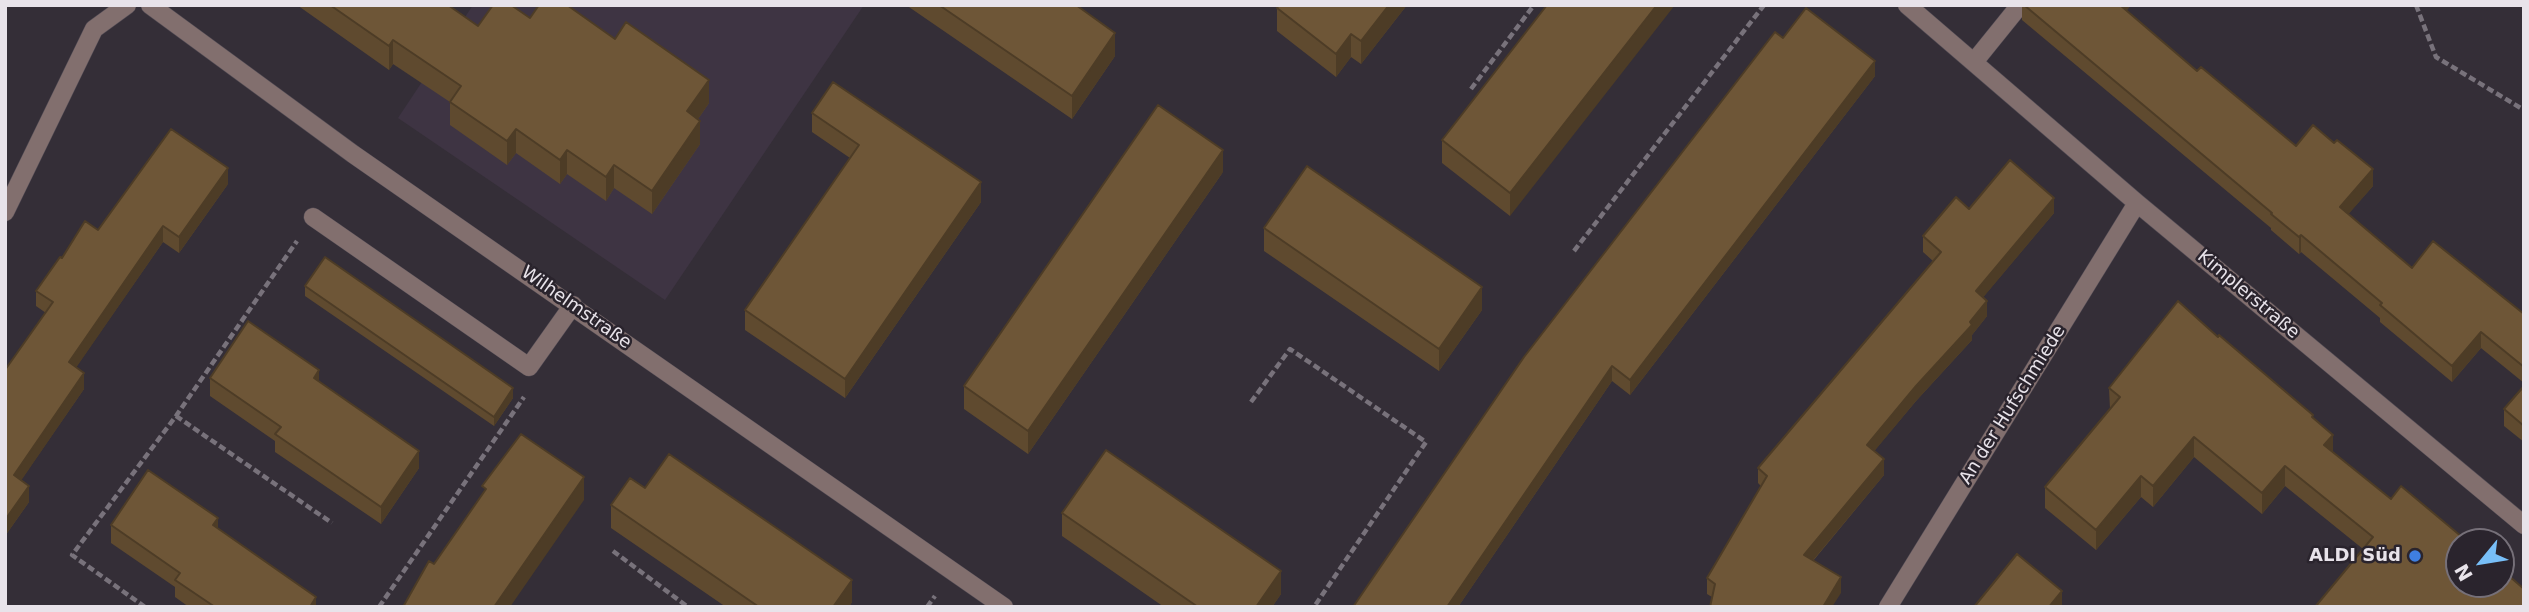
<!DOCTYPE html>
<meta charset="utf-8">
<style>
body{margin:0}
#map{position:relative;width:2529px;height:612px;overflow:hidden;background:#342e37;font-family:"DejaVu Sans",sans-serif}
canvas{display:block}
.frame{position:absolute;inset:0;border:7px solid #e8e3ea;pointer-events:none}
.north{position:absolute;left:2445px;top:528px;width:70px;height:70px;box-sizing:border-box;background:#2a242d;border:2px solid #767079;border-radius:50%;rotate:240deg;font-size:19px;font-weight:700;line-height:28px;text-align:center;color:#e8e3ea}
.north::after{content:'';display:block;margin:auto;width:24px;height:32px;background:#78bff8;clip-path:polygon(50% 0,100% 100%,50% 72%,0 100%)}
</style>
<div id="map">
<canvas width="2529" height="612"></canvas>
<div class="frame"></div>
<div class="north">N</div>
</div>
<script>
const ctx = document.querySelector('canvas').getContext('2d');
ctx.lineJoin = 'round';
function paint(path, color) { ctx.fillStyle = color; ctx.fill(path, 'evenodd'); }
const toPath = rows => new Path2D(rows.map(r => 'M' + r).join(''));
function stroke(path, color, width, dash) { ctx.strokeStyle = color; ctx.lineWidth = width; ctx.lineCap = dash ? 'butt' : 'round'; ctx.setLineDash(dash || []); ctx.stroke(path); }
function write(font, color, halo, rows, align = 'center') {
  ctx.font = font + ' "DejaVu Sans",sans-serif'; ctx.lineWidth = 5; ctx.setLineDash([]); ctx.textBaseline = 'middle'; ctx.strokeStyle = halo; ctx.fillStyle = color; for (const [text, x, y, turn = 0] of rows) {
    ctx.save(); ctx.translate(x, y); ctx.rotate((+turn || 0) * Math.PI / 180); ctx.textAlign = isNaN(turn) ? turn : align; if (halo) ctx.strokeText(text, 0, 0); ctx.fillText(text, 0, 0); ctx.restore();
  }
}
paint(toPath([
 [473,5,864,5,665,300,398,118]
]), '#3e3443');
const minor = toPath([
 [150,5,353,154,1004,607],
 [1907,5,2137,203,2524,525],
 [1974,62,2020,5],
 [5,212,94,29,127,5],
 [313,217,529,367,573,305],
 [1888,607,2137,203]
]);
stroke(minor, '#514b54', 19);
stroke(toPath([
 [2416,5,2436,57,2524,110],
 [1471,89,1534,5],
 [1574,251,1764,5],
 [1251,402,1290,349,1426,442,1314,607],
 [176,416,332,523],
 [613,551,688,607],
 [145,607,72,555,176,416,297,241],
 [379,607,524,397],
 [927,607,935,596]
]), '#78727b', 4.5, [7, 3.5]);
stroke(minor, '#826f6e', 18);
paint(toPath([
 [297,5,448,5,478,26,530,18,709,103,698,119,700,144,652,214,614,188,606,201,567,174,560,184,516,153,507,165,450,125,450,102,393,64,389,70],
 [906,5,1076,5,1115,56,1072,119],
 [1407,5,1361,64,1351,57,1336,77,1277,31,1277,8],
 [1547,5,1510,216,1442,163,1442,140],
 [2022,5,2131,5,2126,11,2197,71,2296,146,2373,186,2348,214,2412,268,2524,314,2524,383,2481,348,2452,382,2380,322,2380,318,2301,252,2299,254,2271,230,2271,228,2022,20],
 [1783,38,1875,76,1630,395,1612,381,1458,607,1353,607],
 [812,113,981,202,845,398,745,330,745,310,850,158,812,132],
 [1223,172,1028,454,964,409,964,386],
 [228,184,179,253,163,242,76,367,84,389,21,480,29,502,5,536,5,370,46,313,36,306,36,291,62,258,98,230],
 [1969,209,2054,213,1983,297,1987,316,1972,335,1972,340,1916,401,1874,451,1884,475,1813,561,1841,593,1712,597,1707,594,1707,578,1761,486,1758,483,1758,468,1933,261,1923,252,1923,236],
 [1264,228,1482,310,1439,371,1264,251],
 [305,286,513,398,494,426,305,296],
 [2218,337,2313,418,2333,453,2391,499,2468,542,2363,549,2285,486,2262,514,2194,457,2153,507,2141,497,2096,550,2045,508,2045,487,2110,409,2109,388],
 [210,378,319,382,419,468,381,524,275,452,275,441,210,396],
 [2524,386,2524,442,2504,426,2504,409],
 [645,488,852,602,849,607,726,607,611,528,611,505],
 [1062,513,1281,594,1272,607,1164,607,1062,536],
 [111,525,218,529,316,607,189,607,175,597,175,587,111,543]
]), '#5f4a2f');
paint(toPath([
 [1389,5,1407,5,1361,64,1361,41],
 [1657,5,1675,5,1510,216,1510,193],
 [2118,5,2131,5,2118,21],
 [1115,33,1115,56,1072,119,1072,96],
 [1351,34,1351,57,1336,77,1336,54],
 [393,40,393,64,389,70,389,46],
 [1875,61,1875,76,1630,395,1630,380],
 [709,80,709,103,687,135,687,111],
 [700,121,700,144,652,214,652,191],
 [516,129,516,153,507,165,507,141],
 [567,150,567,174,560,184,560,160],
 [1223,150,1223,172,1028,454,1028,431],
 [614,165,614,188,606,201,606,177],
 [228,168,228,184,179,253,179,237],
 [2373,169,2373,186,2340,224,2340,207],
 [981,182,981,202,845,398,845,379],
 [2054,198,2054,213,1976,306,1976,291],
 [163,226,163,242,69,378,69,362],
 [2301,235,2301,252,2299,254,2299,237],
 [1482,287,1482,310,1439,371,1439,349],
 [1987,301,1987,316,1972,335,1972,340,1916,401,1867,460,1867,445],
 [2481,332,2481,348,2452,382,2452,366],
 [1612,366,1612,381,1458,607,1447,607],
 [319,370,319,388,314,378],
 [84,373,84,389,14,491,14,475],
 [513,388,513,398,494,426,494,417],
 [2333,435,2333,455,2324,445],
 [2194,437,2194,457,2153,507,2153,486],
 [419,451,419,468,381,524,381,507],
 [1884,459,1884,475,1804,571,1804,555],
 [2285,466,2285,486,2262,514,2262,493],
 [2141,476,2141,497,2096,550,2096,530],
 [584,477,584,500,510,607,494,607],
 [29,486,29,502,5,536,5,520],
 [218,518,218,535,213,525],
 [1281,571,1281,594,1272,607,1256,607],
 [1841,577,1841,593,1832,607,1823,607],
 [852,580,852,602,849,607,833,607],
 [2062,591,2062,606,2049,607],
 [316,597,316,607,310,607]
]), '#4d3c26');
const building = toPath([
 [330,5,448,5,478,26,493,5,511,5,530,18,539,5,567,5,615,39,626,22,709,80,687,111,700,121,652,191,614,165,606,177,567,150,560,160,516,129,507,141,450,102,461,86,393,40,389,46,330,5],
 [939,5,1076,5,1115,33,1072,96,939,5],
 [1279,5,1389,5,1361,41,1351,34,1336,54,1277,8,1279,5],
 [1547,5,1657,5,1510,193,1442,140,1547,5],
 [2024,5,2120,5,2197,71,2201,67,2296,146,2313,125,2334,143,2337,140,2373,169,2340,207,2412,268,2433,241,2524,314,2524,367,2481,332,2452,366,2380,305,2382,303,2301,235,2299,237,2271,214,2272,213,2024,5],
 [1806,8,1875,61,1630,380,1612,366,1447,607,1353,607,1524,357,1775,32,1783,38,1806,8],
 [833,82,981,182,845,379,745,310,859,145,812,113,833,82],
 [1158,105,1223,150,1028,431,964,386,1158,105],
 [171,129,228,168,179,237,163,226,69,362,84,373,14,475,29,486,5,520,5,370,53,302,36,291,60,257,62,258,85,221,98,230,171,129],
 [2010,160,2054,198,1976,291,1987,301,1970,322,1972,325,1916,386,1867,445,1884,459,1804,555,1841,577,1823,607,1710,607,1715,584,1707,578,1767,476,1758,468,1941,252,1923,236,1956,197,1969,209,2010,160],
 [1307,166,1482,287,1439,349,1264,228,1307,166],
 [325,257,513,388,494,417,305,286,325,257],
 [2178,301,2218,337,2219,335,2313,415,2312,417,2333,435,2324,445,2391,499,2401,486,2468,542,2459,542,2459,584,2501,584,2501,569,2524,589,2524,607,2315,607,2373,537,2285,466,2262,493,2194,437,2153,486,2141,476,2096,530,2045,487,2120,397,2109,388,2178,301],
 [248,321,319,370,314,378,419,451,381,507,275,434,281,427,210,378,248,321],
 [2524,386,2524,426,2504,409,2524,386],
 [521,434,584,477,494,607,403,607,429,561,434,564,486,489,482,486,521,434],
 [1106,450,1281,571,1256,607,1198,607,1062,513,1106,450],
 [669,454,852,580,833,607,759,607,611,505,630,478,645,488,669,454],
 [148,470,218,518,213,525,316,597,310,607,215,607,175,580,180,573,111,525,148,470],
 [2017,554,2062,591,2049,607,1974,607,2017,554]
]);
paint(building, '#6e5637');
stroke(building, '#4d3c26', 2);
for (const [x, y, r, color] of [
 [2415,556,7,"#3f7fe0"]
]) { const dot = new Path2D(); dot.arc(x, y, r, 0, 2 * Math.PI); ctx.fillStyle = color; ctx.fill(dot); stroke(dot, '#2a242d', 2.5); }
write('18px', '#e8e3ea', '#2a242d', [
 ["Kimplerstraße",2248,295,40],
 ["Wilhelmstraße",576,308,35],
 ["An der Hufschmiede",2013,405,-58]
]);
write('bold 18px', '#e8e3ea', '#2a242d', [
 ["ALDI Süd",2401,556]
], 'right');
</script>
